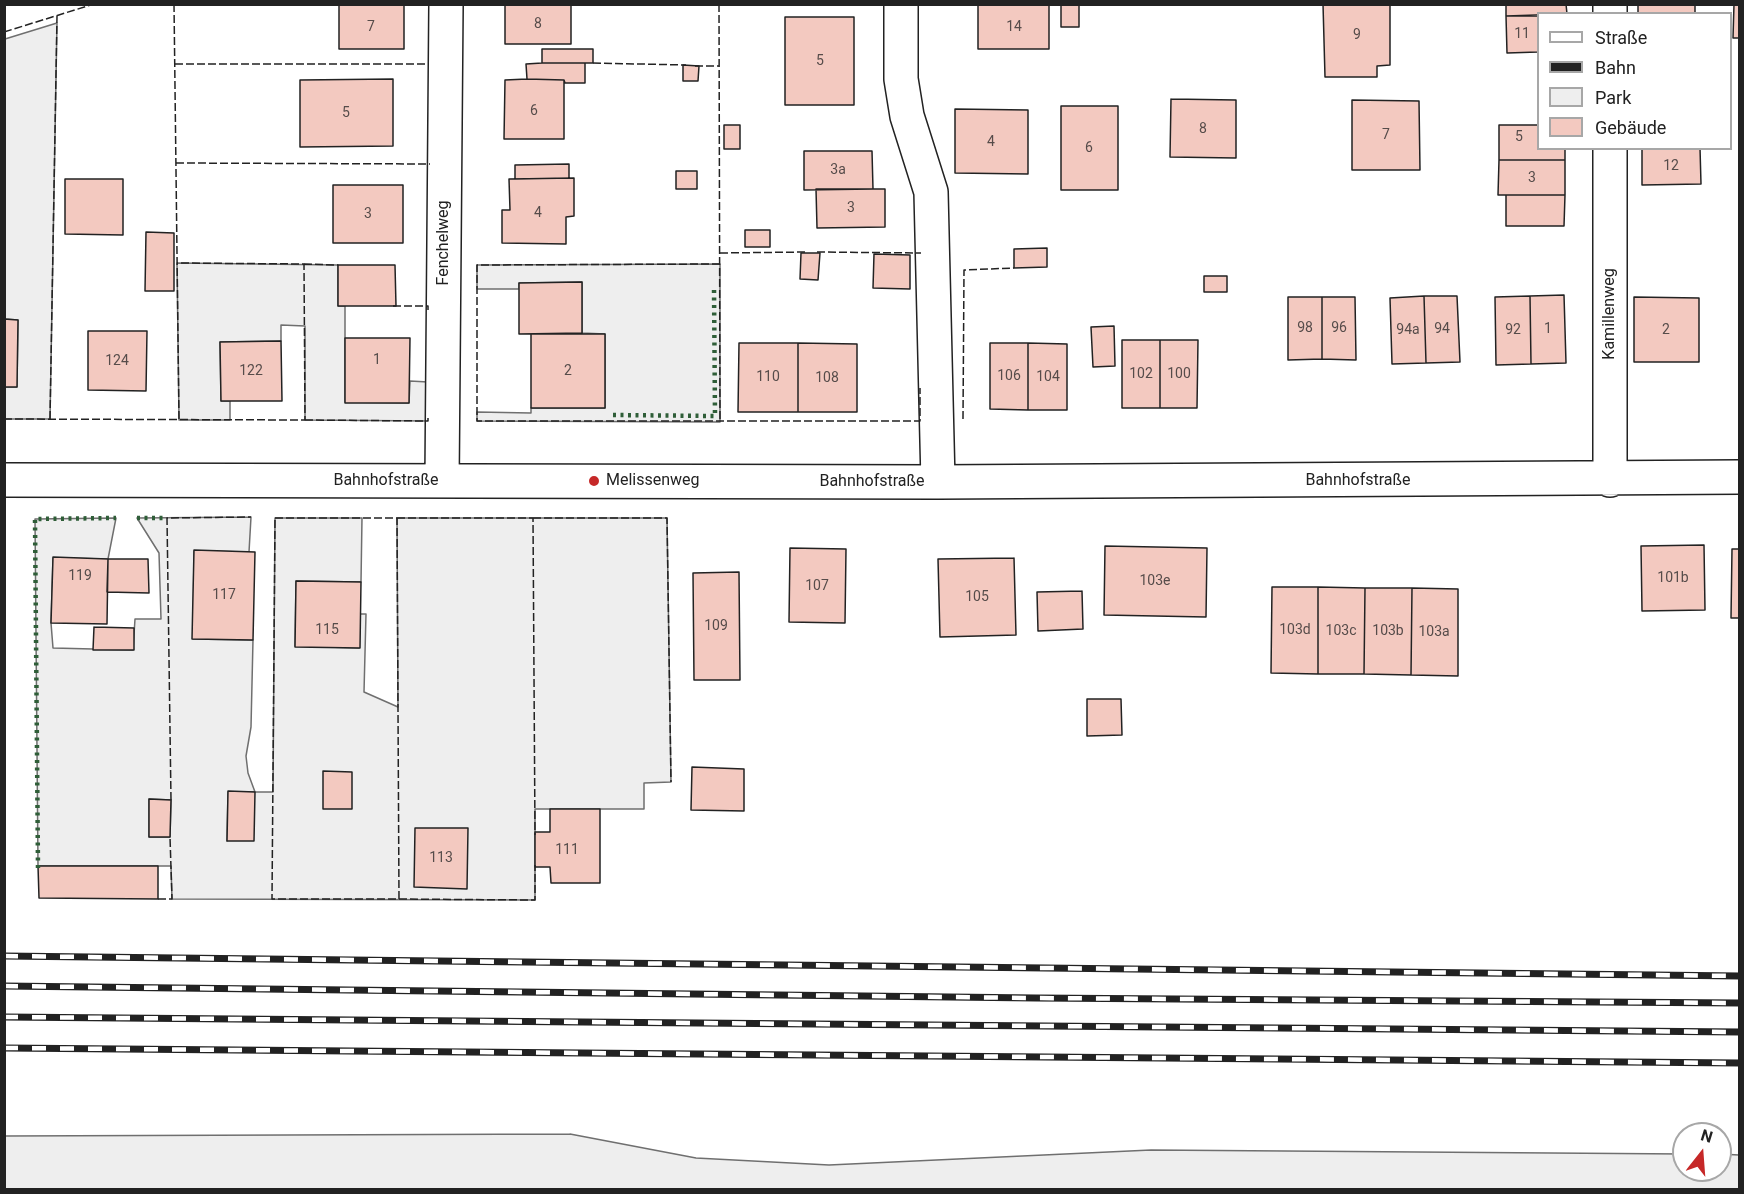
<!DOCTYPE html>
<meta charset="utf-8">
<style>
body{margin:0}
#map{position:relative;width:1744px;height:1194px;overflow:hidden;background:#fff;font-family:Roboto,sans-serif}
canvas{display:block}
.frame{position:absolute;inset:0;border:6px solid #222;pointer-events:none}
.legend{position:absolute;left:1537px;top:12px;width:195px;height:138px;box-sizing:border-box;background:#fff;border:2px solid #a7a7a7;margin:0;padding:8px 10px;list-style:none;font-size:18px;color:#222}
.legend li{display:flex;align-items:center;gap:12px;height:30px}
.legend b{width:30px;border:2px solid #a7a7a7}
.north{position:absolute;left:1672px;top:1122px;width:60px;height:60px;box-sizing:border-box;background:#fff;border:2px solid #a7a7a7;border-radius:50%;rotate:17deg;font-size:16px;font-weight:700;line-height:24px;text-align:center;color:#222}
.north::after{content:'';display:block;margin:auto;width:21px;height:27px;background:#c62828;clip-path:polygon(50% 0,100% 100%,50% 72%,0 100%)}
</style>
<div id="map">
<canvas width="1744" height="1194"></canvas>
<div class="frame"></div>
<ul class="legend">
<li><b style="height:8px;background:#fff"></b>Straße</li>
<li><b style="height:8px;background:#222"></b>Bahn</li>
<li><b style="height:16px;background:#eee"></b>Park</li>
<li><b style="height:16px;background:#f3c9c0"></b>Gebäude</li>
</ul>
<div class="north">N</div>
</div>
<script>
const ctx = document.querySelector('canvas').getContext('2d');
ctx.lineJoin = 'round';
function paint(path, color) { ctx.fillStyle = color; ctx.fill(path, 'evenodd'); }
const toPath = rows => new Path2D(rows.map(r => 'M' + r).join(''));
function stroke(path, color, width, dash) { ctx.strokeStyle = color; ctx.lineWidth = width; ctx.lineCap = dash ? 'butt' : 'round'; ctx.setLineDash(dash || []); ctx.stroke(path); }
function write(font, color, halo, rows, align = 'center') {
  ctx.font = font + ' Roboto,sans-serif'; ctx.lineWidth = 4.5; ctx.setLineDash([]); ctx.textBaseline = 'middle'; ctx.strokeStyle = halo; ctx.fillStyle = color; for (const [text, x, y, turn = 0] of rows) {
    ctx.save(); ctx.translate(x, y); ctx.rotate((+turn || 0) * Math.PI / 180); ctx.textAlign = isNaN(turn) ? turn : align; if (halo) ctx.strokeText(text, 0, 0); ctx.fillText(text, 0, 0); ctx.restore();
  }
}
const green = toPath([
 [57,23,50,419,5,419,5,387,17,387,18,320,5,319,5,39,57,23],
 [177,263,338,265,338,306,345,306,345,402,409,403,410,381,428,382,428,421,305,420,305,326,281,325,281,341,220,342,221,401,230,401,230,420,179,420,177,263],
 [720,264,720,422,477,421,477,412,531,413,531,408,605,408,605,334,582,333,582,282,519,283,519,289,477,289,477,265,720,264],
 [251,517,249,552,194,551,193,639,253,640,251,727,246,756,248,773,255,792,273,792,275,518,362,518,361,582,296,581,295,646,359,648,360,614,366,614,364,692,398,707,397,518,667,518,671,782,644,783,644,809,535,809,535,900,172,899,171,866,38,866,35,519,116,518,108,559,53,558,51,623,53,648,133,650,135,619,161,619,159,553,137,518,251,517],
 [228,792,254,792,227,841,227,840,228,792],
 [149,799,171,800,170,837,149,837,149,799],
 [570,1134,696,1158,829,1165,1151,1150,1684,1154,1684,1170,1720,1170,1720,1154,1739,1155,1740,1189,5,1189,5,1136,570,1134]
]);
paint(green, '#eee');
stroke(green, '#6f6f6f', 1.5);
const building = toPath([
 [339,4,404,4,404,49,339,49,339,4],
 [505,4,571,4,571,44,505,44,505,4],
 [978,4,1049,4,1049,49,978,49,978,4],
 [1061,4,1079,4,1079,27,1061,27,1061,4],
 [1323,4,1390,4,1390,65,1377,66,1377,77,1325,77,1323,4],
 [1506,4,1566,4,1567,14,1506,16,1506,4],
 [1638,4,1695,4,1695,14,1638,14,1638,4],
 [1734,4,1740,4,1740,38,1733,38,1734,4],
 [1506,16,1538,16,1538,52,1507,53,1506,16],
 [785,17,854,17,854,105,785,105,785,17],
 [542,49,593,49,593,63,542,63,542,49],
 [542,63,585,63,585,83,565,83,564,80,527,79,526,64,542,63],
 [683,65,699,66,698,81,683,81,683,65],
 [393,79,393,146,300,147,300,80,393,79],
 [527,79,564,80,564,139,504,139,505,80,527,79],
 [1171,99,1236,100,1236,158,1170,157,1171,99],
 [1352,100,1419,101,1420,170,1352,170,1352,100],
 [1061,106,1118,106,1118,190,1061,190,1061,106],
 [955,109,1028,110,1028,174,955,173,955,109],
 [724,125,740,125,740,149,724,149,724,125],
 [1499,125,1538,125,1538,148,1565,148,1565,160,1499,160,1499,125],
 [1642,148,1700,148,1701,184,1642,185,1642,148],
 [804,151,872,151,873,189,804,190,804,151],
 [1499,160,1565,160,1565,195,1498,195,1499,160],
 [569,164,569,178,515,179,515,165,569,164],
 [676,171,697,171,697,189,676,189,676,171],
 [574,178,574,216,566,217,566,244,502,243,502,210,510,210,509,179,574,178],
 [65,179,123,179,123,235,65,234,65,179],
 [333,185,403,185,403,243,333,243,333,185],
 [816,189,885,189,885,227,817,228,816,189],
 [1506,195,1565,195,1564,226,1506,226,1506,195],
 [745,230,770,230,770,247,745,247,745,230],
 [146,232,174,233,174,291,145,291,146,232],
 [1047,248,1047,267,1014,268,1014,249,1047,248],
 [801,253,820,253,818,280,800,279,801,253],
 [874,254,910,255,910,289,873,288,874,254],
 [338,265,395,265,396,306,338,306,338,265],
 [1204,276,1227,276,1227,292,1204,292,1204,276],
 [582,282,582,333,519,334,519,283,582,282],
 [1564,295,1566,363,1531,364,1530,296,1564,295],
 [1424,296,1457,296,1460,362,1426,363,1424,296],
 [1424,296,1426,363,1392,364,1390,298,1424,296],
 [1530,296,1531,364,1496,365,1495,297,1530,296],
 [1288,297,1322,297,1322,359,1288,360,1288,297],
 [1322,297,1355,297,1356,360,1322,359,1322,297],
 [1634,297,1699,298,1699,362,1634,362,1634,297],
 [4,319,18,320,17,387,4,387,4,319],
 [1114,326,1115,366,1093,367,1091,327,1114,326],
 [88,331,147,331,146,391,88,390,88,331],
 [531,334,605,334,605,408,531,408,531,334],
 [345,338,410,338,409,403,345,403,345,338],
 [1122,340,1160,340,1160,408,1122,408,1122,340],
 [1160,340,1198,340,1197,408,1160,408,1160,340],
 [281,341,282,401,221,401,220,342,281,341],
 [739,343,798,343,798,412,738,412,739,343],
 [798,343,857,344,857,412,798,412,798,343],
 [990,343,1028,343,1028,410,990,409,990,343],
 [1028,343,1067,344,1067,410,1028,410,1028,343],
 [1704,545,1705,610,1642,611,1641,546,1704,545],
 [1105,546,1207,548,1206,617,1104,615,1105,546],
 [790,548,846,549,845,623,789,622,790,548],
 [1732,549,1740,549,1740,618,1731,618,1732,549],
 [194,550,255,552,253,640,192,639,194,550],
 [53,557,108,559,107,624,51,623,53,557],
 [1014,558,1016,635,940,637,938,559,1014,558],
 [108,559,148,559,149,593,107,592,108,559],
 [739,572,740,680,694,680,693,573,739,572],
 [296,581,361,582,360,648,295,647,296,581],
 [1272,587,1318,587,1318,674,1271,673,1272,587],
 [1318,587,1365,588,1364,674,1318,674,1318,587],
 [1365,588,1412,588,1411,675,1364,674,1365,588],
 [1412,588,1458,589,1458,676,1411,675,1412,588],
 [1082,591,1083,629,1038,631,1037,592,1082,591],
 [94,627,134,628,134,650,93,650,94,627],
 [1087,699,1121,699,1122,735,1087,736,1087,699],
 [692,767,744,769,744,811,691,810,692,767],
 [323,771,352,772,352,809,323,809,323,771],
 [228,791,255,792,254,841,227,841,228,791],
 [149,799,171,800,170,837,149,837,149,799],
 [550,809,600,809,600,883,551,883,550,867,535,867,535,832,550,832,550,809],
 [415,828,468,828,467,889,414,887,415,828],
 [38,866,158,866,158,899,39,898,38,866]
]);
paint(building, '#f3c9c0');
stroke(building, '#222', 1.5);
const street = toPath([
 [901,4,901,79,907,116,931,192,938,482],
 [1610,14,1610,4],
 [1610,148,1610,480],
 [4,480,938,482,1740,477],
 [442,481,446,4]
]);
stroke(street, '#222', 36);
stroke(street, '#fff', 33);
const rail = toPath([
 [4,956,1740,976],
 [4,986,1036,998,1740,1003],
 [4,1017,1740,1032],
 [4,1048,1740,1063]
]);
stroke(rail, '#222', 7);
stroke(rail, '#fff', 4.5, [14]);
stroke(toPath([
 [613,415,715,416,714,287],
 [137,518,167,518],
 [38,868,35,519,116,518]
]), '#2f5e38', 4.5, [3, 4.5]);
stroke(toPath([
 [174,4,179,420],
 [719,4,720,422],
 [4,32,94,4],
 [593,63,686,65],
 [175,64,429,64],
 [695,66,719,66],
 [176,163,430,164],
 [817,252,921,253],
 [720,253,805,252],
 [304,264,338,265],
 [720,264,477,265,477,421,920,421,920,388],
 [393,306,428,306,428,310],
 [4,419,305,420,304,264,177,263],
 [50,419,57,16],
 [963,419,964,270,1014,268],
 [305,420,428,421,428,418],
 [275,518,397,518,399,899,272,899,275,518],
 [397,518,533,518,535,835],
 [533,518,667,518,671,782],
 [171,800,167,518,251,517],
 [158,899,172,899,170,837],
 [399,899,535,900,535,865]
]), '#222', 1.5, [8, 3]);
for (const [x, y, r, color] of [
 [594,481,6,"#c62828"]
]) { const dot = new Path2D(); dot.arc(x, y, r, 0, 2 * Math.PI); ctx.fillStyle = color; ctx.fill(dot); stroke(dot, '#fff', 2); }
write('14px', '#564c4a', null, [
 ["8",538,24],
 ["7",371,27],
 ["14",1014,27],
 ["11",1522,34],
 ["9",1357,35],
 ["5",820,61],
 ["6",534,111],
 ["5",346,113],
 ["8",1203,129],
 ["7",1386,135],
 ["5",1519,137],
 ["4",991,142],
 ["6",1089,148],
 ["12",1671,166],
 ["3a",838,170],
 ["3",1532,178],
 ["3",851,208],
 ["4",538,213],
 ["3",368,214],
 ["98",1305,328],
 ["96",1339,328],
 ["94",1442,329],
 ["1",1548,329],
 ["94a",1408,330],
 ["92",1513,330],
 ["2",1666,330],
 ["1",377,360],
 ["124",117,361],
 ["122",251,371],
 ["2",568,371],
 ["102",1141,374],
 ["100",1179,374],
 ["106",1009,376],
 ["110",768,377],
 ["104",1048,377],
 ["108",827,378],
 ["119",80,576],
 ["101b",1673,578],
 ["103e",1155,581],
 ["107",817,586],
 ["117",224,595],
 ["105",977,597],
 ["109",716,626],
 ["115",327,630],
 ["103d",1295,630],
 ["103c",1341,631],
 ["103b",1388,631],
 ["103a",1434,632],
 ["111",567,850],
 ["113",441,858]
]);
write('16px', '#222', '#fff', [
 ["Fenchelweg",444,243,-90],
 ["Kamillenweg",1610,314,-90],
 ["Bahnhofstraße",386,481],
 ["Bahnhofstraße",1358,481],
 ["Bahnhofstraße",872,482]
]);
write('16px', '#222', '#fff', [
 ["Melissenweg",606,481]
], 'left');
</script>
